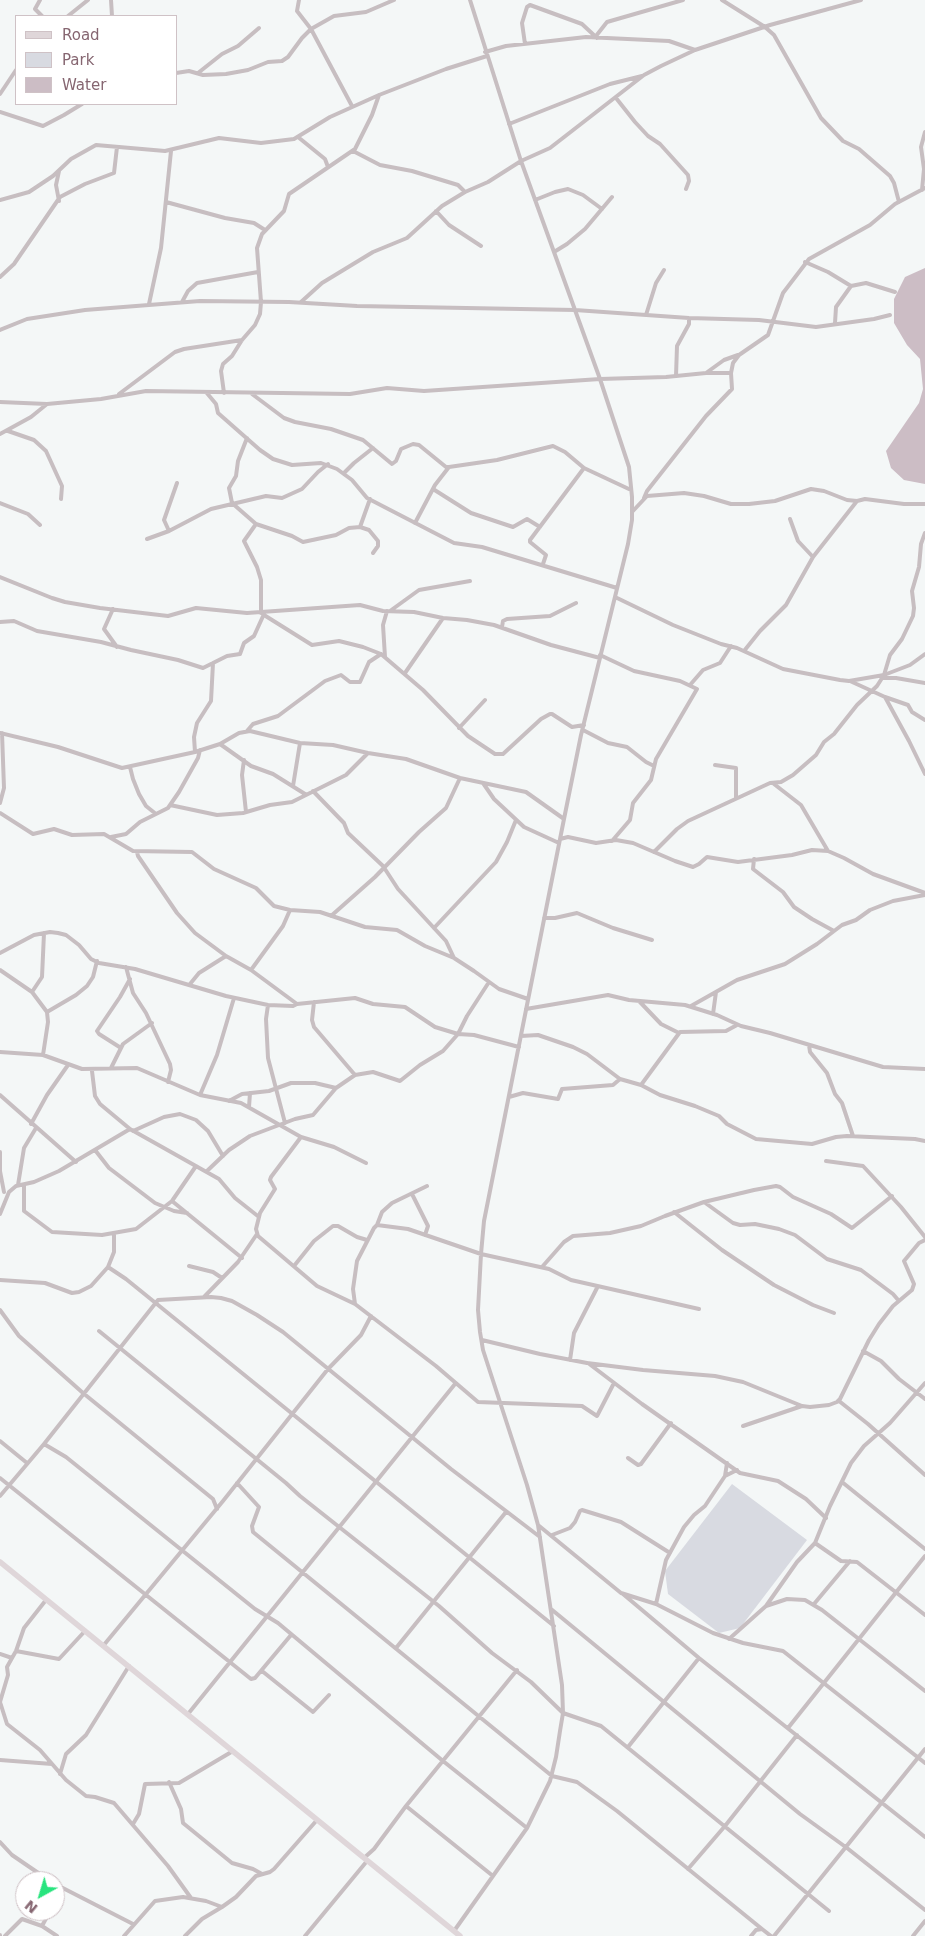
<!DOCTYPE html>
<style>
body{margin:0}
#map{position:relative;width:925px;height:1936px;overflow:hidden;background:#f4f7f7;font-family:"DejaVu Sans",sans-serif}
canvas{display:block}
.legend{position:absolute;left:15px;top:15px;width:162px;height:90px;box-sizing:border-box;background:#fff;border:1px solid #cfc2c6;margin:0;padding:6px 9px;list-style:none;font-size:15px;color:#866671}
.legend li{display:flex;align-items:center;gap:10px;height:25px}
.legend b{width:25px;border:1px solid #cfc2c6}
.north{position:absolute;left:15px;top:1871px;width:50px;height:50px;box-sizing:border-box;background:#fff;border:1px solid #cfc2c6;border-radius:50%;rotate:219deg;font-size:14px;font-weight:700;line-height:20px;text-align:center;color:#866671}
.north::after{content:'';display:block;margin:auto;width:18px;height:22px;background:#28e47e;clip-path:polygon(50% 0,100% 100%,50% 72%,0 100%)}
</style>
<div id="map">
<canvas width="925" height="1936"></canvas>
<ul class="legend">
<li><b style="height:6px;background:#dfd6d9"></b>Road</li>
<li><b style="height:14px;background:#d8dae1"></b>Park</li>
<li><b style="height:14px;background:#ccbdc5"></b>Water</li>
</ul>
<div class="north">N</div>
</div>
<script>
const ctx = document.querySelector('canvas').getContext('2d');
ctx.lineJoin = 'round';
function paint(path, color) { ctx.fillStyle = color; ctx.fill(path, 'evenodd'); }
const toPath = rows => new Path2D(rows.map(r => 'M' + r).join(''));
function stroke(path, color, width, dash) { ctx.strokeStyle = color; ctx.lineWidth = width; ctx.lineCap = dash ? 'butt' : 'round'; ctx.setLineDash(dash || []); ctx.stroke(path); }
paint(toPath([
 [732,1484,807,1540,740,1628,719,1633,668,1594,665,1571]
]), '#d8dae1');
paint(toPath([
 [925,268,925,484,904,480,891,468,886,451,919,403,923,389,920,359,907,345,894,323,894,299,905,277]
]), '#ccbdc5');
stroke(toPath([
 [40,0,35,9,42,16],
 [111,0,112,16],
 [299,0,297,11,311,29,352,106],
 [722,0,765,27,774,35,821,118,843,141,859,149,890,176,894,183,899,202],
 [68,16,88,0],
 [596,36,607,22,683,0],
 [525,44,522,23,527,7,530,5,582,24,597,38],
 [485,52,506,46,586,37,669,41,695,50],
 [176,73,189,71,203,75,226,74,248,70,268,62,282,61,288,57,302,38,311,29,334,16,366,12,394,0],
 [198,73,222,54,238,46,259,28],
 [0,94,16,70],
 [616,98,635,122,648,136,660,144,688,175,689,181,686,189],
 [0,112,43,126,64,115,82,104],
 [509,124,610,84,642,76],
 [298,137,325,159,328,167],
 [353,151,380,165,412,171,458,185,465,192],
 [922,190,924,169,921,147,925,132],
 [0,200,29,192,53,176,71,159,96,145,165,151,219,138,261,143,294,139,330,117,379,95,446,69,487,56],
 [535,200,555,192,568,189,583,195,602,209],
 [59,201,56,185,59,171],
 [166,202,225,218,254,223,265,230],
 [436,211,449,225,481,246],
 [554,252,567,244,585,229,612,197],
 [805,262,828,272,851,286,866,283,895,292],
 [0,277,14,264,60,197,85,184,114,173,117,147],
 [182,302,188,291,197,283,258,272],
 [301,302,322,283,373,252,407,238,442,206,465,192,488,182,521,161,550,148,644,75,661,66,695,50,770,25,861,0],
 [149,304,161,248,171,151],
 [646,315,656,283,664,270],
 [835,323,836,307,851,286],
 [0,330,27,319,85,310,200,301,289,302,357,306,575,310,689,318,759,320,816,327,874,319,890,315],
 [706,373,724,360,738,355],
 [676,376,677,346,689,324,689,318],
 [206,392,216,404,218,413,260,450,273,459,292,465,321,463,337,469,352,480,367,498,454,543,482,547,617,588],
 [224,393,221,371,223,364,232,356,242,340,255,325,260,314,261,302,257,248,262,234,284,211,289,194,355,149,372,115,379,95],
 [119,394,175,352,184,349,242,340],
 [252,394,284,418,295,422,331,429,363,440,392,464,396,461,401,449,413,444,419,445,446,467,449,467,497,460,553,446,565,452,584,468,631,490],
 [0,402,47,404,31,417,0,434],
 [47,404,101,399,146,391,350,394,387,388,424,391,600,379,666,377,706,373,731,373],
 [8,431,34,440,46,451,62,486,61,499],
 [247,438,238,461,236,476,229,488,232,503,256,524,292,536,303,542,336,535,349,528,360,527,369,530,378,541,378,546,373,553],
 [344,473,354,463,373,448],
 [433,489,471,513,513,527,527,519,540,527],
 [644,498,647,491,706,416,732,389,731,373,733,363,739,355,768,335,783,293,809,259,870,225,895,204,925,188],
 [0,503,28,514,40,525],
 [632,512,647,496,684,493,704,496,731,504,749,504,775,501,811,489,824,491,847,500,857,501,865,499,904,504,925,504],
 [790,519,798,541,813,557],
 [415,523,435,485,449,467],
 [256,524,244,541,257,567,261,580,261,613],
 [360,527,370,499],
 [169,531,164,520,177,483],
 [147,539,169,531,211,509,266,496,282,498,302,489,318,472,328,464],
 [543,564,546,555,530,542,530,540,584,468],
 [0,577,52,598,65,602,100,608,168,616,196,608,247,613,360,605,383,611,414,612,443,618,467,620,494,625,551,645,600,658],
 [615,597,673,625,721,644,737,648,783,669,840,680,849,681,884,675,910,665,925,654],
 [113,609,104,629,117,647],
 [390,611,419,590,470,581],
 [264,615,312,645,339,641,363,647,381,654,423,690,468,736,495,754,503,754,541,719,550,714,552,714,572,727,584,725],
 [0,622,14,621,37,631,101,642,131,650,178,660,203,668,227,656,240,654,244,643,254,636,264,614],
 [502,627,503,621,507,619,550,616,576,603],
 [744,651,760,631,786,605,813,557,857,501],
 [600,655,634,671,680,681,697,689,656,759,651,780,633,803,630,820,612,841],
 [385,657,383,625,387,611],
 [405,673,443,618],
 [882,678,896,678,925,683],
 [850,681,885,697,909,741,925,774],
 [690,685,703,670,720,663,731,646],
 [885,697,908,705,912,712,925,720],
 [459,728,485,700],
 [583,730,608,743,627,747,646,762,654,766],
 [247,731,253,724,278,716,325,681,341,675,350,682,360,682,369,662,381,654],
 [0,733,58,747,122,768,195,752,220,744,239,733,250,731,300,743,333,745,368,753,406,759,460,778,526,792,564,819],
 [220,744,251,766,273,774,305,794],
 [195,752,194,737,197,723,211,701,213,663],
 [244,760,242,775,246,812],
 [715,765,736,768,736,798],
 [130,767,133,779,139,794,146,806,156,814],
 [483,783,494,799,524,827,559,843],
 [774,784,801,805,828,851],
 [293,786,300,743],
 [313,791,344,823,348,833,383,866,398,889,446,941,454,958],
 [0,803,4,788,2,733],
 [170,805,217,815,243,813,270,805,292,802,346,775,368,753],
 [0,813,33,834,54,829,72,835,104,834,133,851,192,852,214,869,256,888,274,906,290,910,320,912,365,927,397,930,425,946,454,958,474,971,499,989,528,999],
 [111,837,126,834,140,822,168,808,179,792,198,758,200,750],
 [560,839,568,837,596,843,616,840,633,843,675,861,693,867,699,864,707,857,738,862,792,855,812,850,828,851,844,858,873,874,925,893],
 [137,852,138,856,177,913,195,933,226,956],
 [654,852,677,829,688,821,770,783,781,782,793,775,816,755,824,742,834,734,857,705,877,686,884,675,890,655,902,639,913,616,914,608,912,591,919,567,921,544,925,533],
 [754,859,753,869,783,892,794,907,812,919,834,931],
 [331,916,375,877,419,832,446,808,460,778],
 [544,918,555,918,577,913,613,928,652,940],
 [434,928,496,862,507,842,516,820],
 [0,953,34,935,50,932,58,933,66,935,79,945,91,959,99,963,135,969,226,996,268,1005,293,1006,297,1004,355,998,373,1004,405,1007,435,1027,458,1034,467,1016,489,982],
 [126,967,133,993,146,1013,170,1064,171,1070,168,1082],
 [0,970,32,992,47,1012,48,1022,43,1055],
 [251,970,283,926,290,910],
 [190,984,199,973,226,956,251,970,297,1004],
 [32,992,42,977,44,933],
 [639,1001,661,1024,679,1033],
 [314,1002,312,1020,314,1027,355,1075],
 [268,1005,266,1019,268,1058,285,1123],
 [691,1006,737,980,785,964,817,944,842,925,856,920,870,910,893,901,925,895],
 [526,1009,608,995,629,1000,685,1005,717,1015,741,1026,770,1033,883,1067,925,1069],
 [47,1012,76,995,87,986,93,977,97,961],
 [713,1014,716,992],
 [521,1036,538,1035,573,1047,587,1054,620,1079,641,1085,660,1095,695,1106,719,1116,727,1124,756,1139,812,1144,836,1137,847,1136,915,1139,925,1141],
 [809,1045,810,1052,827,1073,835,1094,842,1103,853,1136],
 [121,1048,99,1034,97,1031,120,997,130,979],
 [0,1052,43,1055,82,1069,137,1068,200,1095,241,1103,301,1137,334,1147,366,1163],
 [111,1068,123,1044,152,1023],
 [92,1071,95,1096,100,1104,130,1129,219,1179,235,1198,259,1217],
 [641,1085,680,1032,726,1031,737,1025],
 [0,1095,76,1162],
 [200,1095,217,1055,234,998],
 [509,1097,523,1093,558,1099,562,1089,613,1085,620,1079],
 [229,1101,242,1094,269,1091,291,1083,315,1083,336,1088],
 [249,1107,250,1093],
 [31,1124,47,1095,68,1065],
 [133,1131,164,1117,180,1114,196,1120,208,1131,223,1156],
 [301,1137,271,1177,270,1180,275,1189,260,1213,256,1229,258,1236,317,1286,355,1304,436,1366,478,1402,582,1406,597,1416,614,1383],
 [95,1150,109,1168,155,1203,174,1211,187,1213],
 [0,1152,0,1171,4,1192],
 [826,1161,863,1166,901,1207,925,1237],
 [207,1171,229,1150,250,1136,295,1119,313,1115,336,1088,355,1075,373,1072,400,1081,420,1065,443,1051,458,1034,474,1035,519,1047],
 [18,1185,24,1148,36,1128],
 [24,1185,24,1211,52,1232,102,1235,136,1229,172,1201,196,1166],
 [412,1194,428,1226,425,1235],
 [172,1201,242,1258],
 [704,1202,733,1223,740,1225,755,1224,779,1229,795,1235,827,1259,861,1270,893,1294,899,1301],
 [674,1212,722,1250,774,1285,813,1305,834,1313],
 [0,1214,9,1192,16,1186,34,1182,59,1171,130,1129],
 [377,1225,382,1212,392,1203,427,1186],
 [189,1266,213,1272,222,1278],
 [294,1266,314,1241,333,1226,338,1226,357,1237,367,1240],
 [108,1267,126,1279,554,1626],
 [542,1267,564,1242,573,1236,610,1233,641,1226,665,1216,704,1202,754,1190,776,1186,780,1187,793,1197,831,1214,852,1228,892,1196],
 [0,1280,45,1283,72,1293,79,1292,91,1286,108,1267,114,1252,114,1233],
 [204,1297,238,1262,257,1234],
 [355,1304,353,1289,357,1261,374,1228,377,1225,408,1229,481,1254,549,1269,571,1280,699,1309],
 [0,1310,19,1336,83,1393,213,1499,217,1509],
 [99,1331,286,1483,300,1496,439,1606,492,1653,531,1682,563,1713,601,1726,829,1911],
 [482,1340,540,1354,587,1363,643,1370,715,1376,743,1382,802,1406,810,1407,829,1405,837,1402,840,1399,869,1340,879,1324,893,1306,912,1290,914,1284,904,1261,919,1243,925,1240],
 [863,1351,881,1361,899,1379,925,1399],
 [570,1360,574,1333,598,1286],
 [588,1363,642,1404,740,1473,778,1481,806,1499,826,1518],
 [839,1401,868,1424,925,1475],
 [743,1426,802,1406],
 [0,1441,27,1463],
 [44,1444,158,1300,211,1297,221,1298,232,1301,257,1315,283,1332,451,1469,540,1537],
 [628,1458,638,1465,641,1464,671,1423],
 [725,1476,727,1463],
 [0,1478,251,1679,255,1678,291,1635],
 [842,1482,925,1549],
 [237,1483,259,1507,252,1526,253,1532,552,1776,577,1782,617,1811,762,1929],
 [0,1496,44,1444,66,1457,255,1609,278,1623,443,1761,527,1828],
 [538,1525,621,1593,656,1604,713,1633,743,1643,783,1651,925,1763],
 [552,1535,570,1528,575,1522,580,1511,582,1510,621,1522,670,1553],
 [815,1543,841,1561,857,1562,925,1615],
 [623,1594,699,1658,925,1837],
 [656,1604,666,1560,684,1527,694,1515,705,1506,725,1476,737,1470],
 [814,1604,850,1561],
 [766,1606,797,1562,815,1543,830,1506,851,1463,864,1446,890,1423,925,1383],
 [551,1609,800,1814,847,1848,925,1910],
 [729,1639,766,1606,787,1599,805,1600,822,1610,925,1691],
 [103,1646,223,1501,328,1369,361,1335,371,1316],
 [396,1648,506,1512],
 [16,1651,59,1659,85,1631],
 [0,1654,12,1658,16,1651,24,1628,46,1600],
 [12,1658,7,1667,8,1675,0,1702,7,1724,40,1750,66,1780,86,1796,95,1797,114,1803,168,1866,191,1898],
 [262,1671,313,1712,329,1695],
 [188,1714,455,1384],
 [788,1728,925,1556],
 [628,1747,699,1658],
 [0,1760,52,1764],
 [60,1774,66,1754,86,1735,129,1666],
 [169,1782,181,1809,183,1823,232,1863,253,1869,262,1874],
 [133,1824,139,1814,145,1784,179,1783,233,1751],
 [0,1842,12,1855,50,1881],
 [364,1858,374,1849,406,1806],
 [688,1869,725,1826,797,1735],
 [493,1876,406,1806,517,1670],
 [55,1884,133,1924],
 [55,1897,59,1887],
 [42,1926,50,1911],
 [454,1931,527,1828,550,1781,556,1757,560,1731,563,1713,562,1685,538,1525,527,1485,483,1350,480,1332,478,1310,481,1254,484,1221,564,819,581,735,628,544,632,520,632,497,629,467,600,379,521,161,470,0],
 [0,1935,0,1936],
 [5,1936,22,1919,42,1926,57,1936],
 [124,1936,155,1901,183,1897,206,1901,222,1907,236,1897,256,1876,270,1872,274,1869,317,1820],
 [185,1936,202,1919,222,1907],
 [305,1936,367,1861],
 [751,1936,756,1930,762,1929,771,1936],
 [774,1936,925,1749],
 [913,1936,925,1921]
]), '#c7bec1', 4);
stroke(toPath([
 [0,1562,460,1936]
]), '#dfd6d9', 5.5);
</script>
